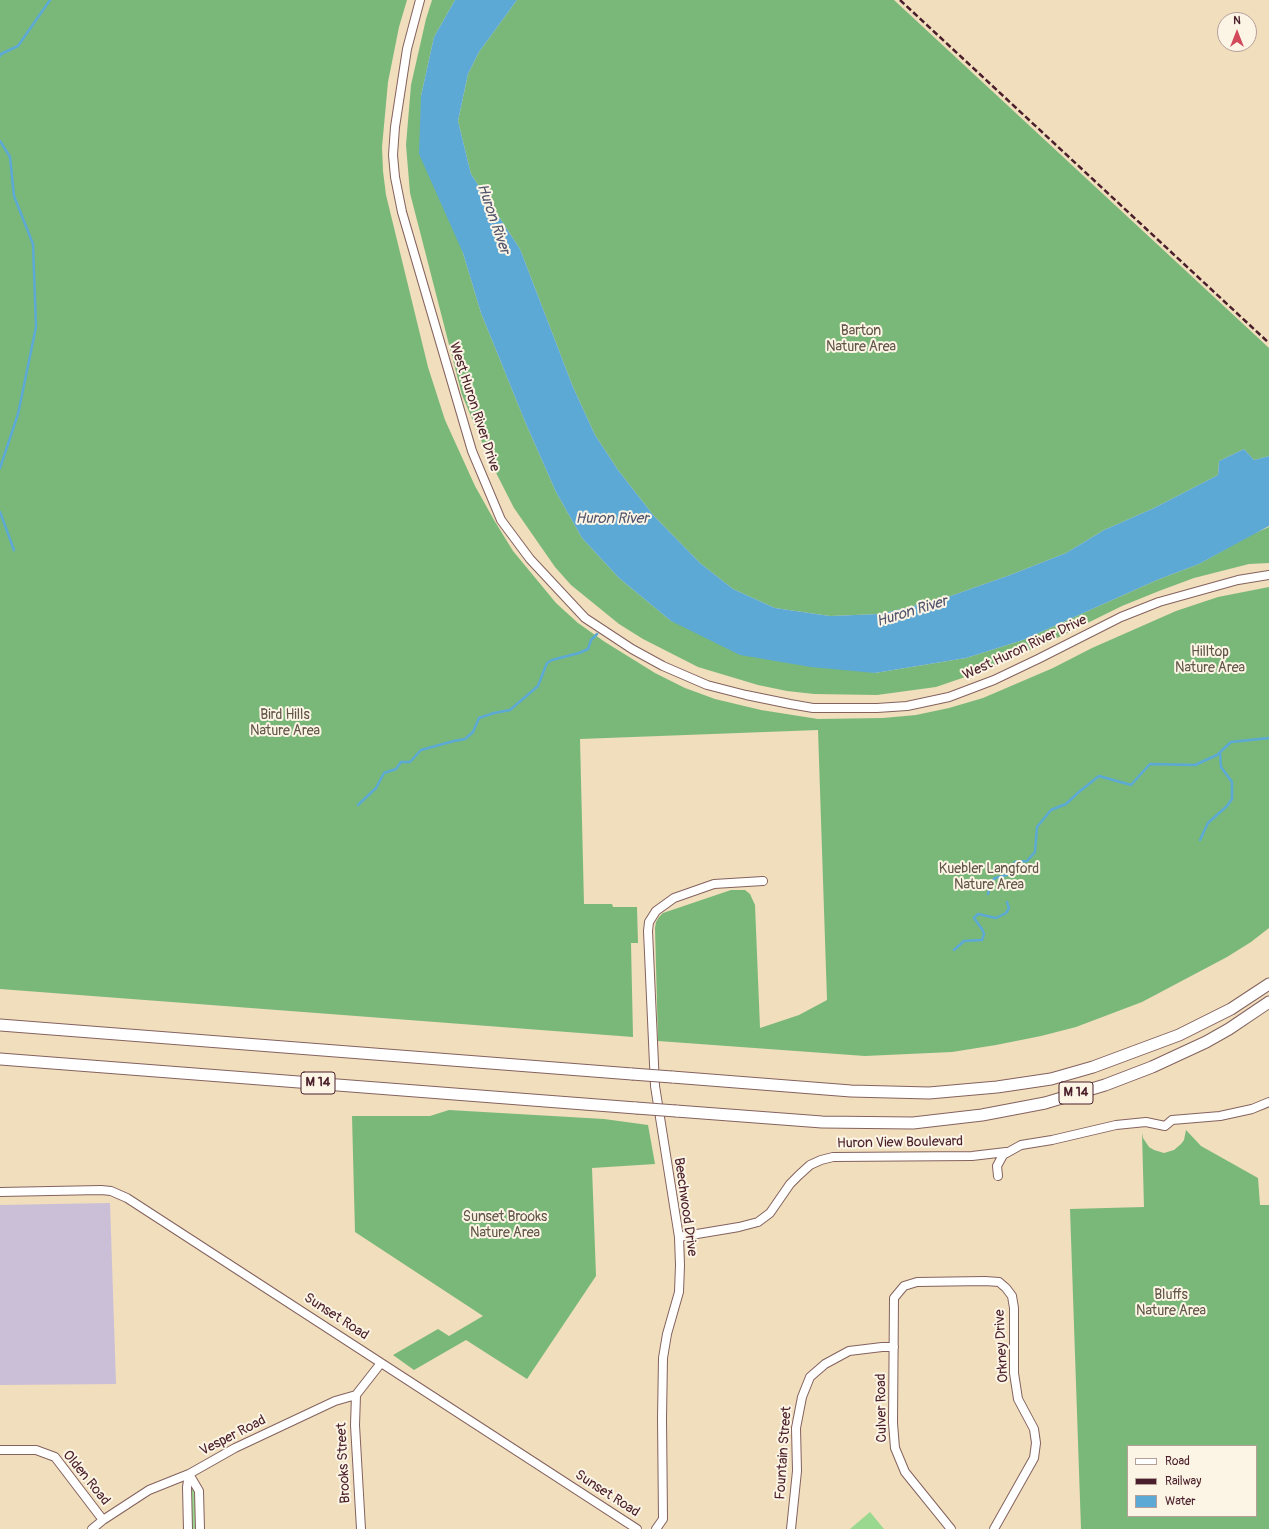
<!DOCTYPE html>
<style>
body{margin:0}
#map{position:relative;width:1269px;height:1529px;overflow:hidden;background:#f0debd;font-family:Pangolin,sans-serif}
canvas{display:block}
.legend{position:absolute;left:1127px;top:1445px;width:130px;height:72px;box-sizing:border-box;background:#fcf5e5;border:1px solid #b59f9b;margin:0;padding:5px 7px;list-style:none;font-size:12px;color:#4a1f2b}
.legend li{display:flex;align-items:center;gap:8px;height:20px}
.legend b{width:20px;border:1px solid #b59f9b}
.north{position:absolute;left:1217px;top:12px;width:40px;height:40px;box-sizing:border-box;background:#fcf5e5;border:1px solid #b59f9b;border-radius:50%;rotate:0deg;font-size:11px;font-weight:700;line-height:16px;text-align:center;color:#4a1f2b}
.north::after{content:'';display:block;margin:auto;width:14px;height:18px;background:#d1495b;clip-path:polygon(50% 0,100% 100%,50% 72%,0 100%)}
</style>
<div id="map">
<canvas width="1269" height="1529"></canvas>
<ul class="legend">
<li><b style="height:5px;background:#fff"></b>Road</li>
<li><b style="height:5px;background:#4a1f2b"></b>Railway</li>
<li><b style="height:11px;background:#5da9d6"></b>Water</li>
</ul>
<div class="north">N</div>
</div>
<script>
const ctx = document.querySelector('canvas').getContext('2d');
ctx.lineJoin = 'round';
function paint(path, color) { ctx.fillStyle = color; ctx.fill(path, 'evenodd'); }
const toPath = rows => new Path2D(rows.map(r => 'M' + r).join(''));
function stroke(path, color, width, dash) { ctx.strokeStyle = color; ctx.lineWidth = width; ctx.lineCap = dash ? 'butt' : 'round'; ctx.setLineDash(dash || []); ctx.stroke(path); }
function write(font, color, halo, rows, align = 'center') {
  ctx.font = font + ' Pangolin,sans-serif'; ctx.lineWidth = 4; ctx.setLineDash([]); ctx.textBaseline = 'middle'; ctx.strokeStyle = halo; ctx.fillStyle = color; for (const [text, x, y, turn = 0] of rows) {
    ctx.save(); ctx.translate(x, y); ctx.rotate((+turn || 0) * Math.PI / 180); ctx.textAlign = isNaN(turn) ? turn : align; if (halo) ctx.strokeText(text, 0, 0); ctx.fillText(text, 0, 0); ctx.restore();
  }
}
paint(toPath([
 [110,1203,116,1384,0,1385,0,1205]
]), '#cabfd6');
paint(toPath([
 [192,1484,195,1485,197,1529,192,1529],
 [870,1512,884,1529,850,1529]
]), '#99d88e');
paint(toPath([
 [0,0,407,0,399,27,388,82,382,147,383,171,386,195,428,367,445,420,475,486,494,520,513,551,556,603,578,623,605,642,655,673,685,688,715,699,761,710,818,719,883,718,916,715,949,708,983,698,1053,668,1092,648,1176,611,1218,597,1269,587,1269,928,1251,942,1227,957,1142,1002,1076,1027,1041,1036,996,1045,952,1052,865,1056,658,1041,655,928,656,922,659,917,663,913,731,890,745,890,750,894,755,905,760,1028,799,1015,827,1000,818,730,580,739,584,904,612,904,613,907,637,907,638,943,631,943,633,1037,0,989],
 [432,0,455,0,434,37,421,96,463,253,481,313,526,424,556,492,582,538,619,578,671,621,875,673,966,658,1023,640,1157,580,1199,564,1253,534,1269,527,1269,563,1249,564,1194,578,1159,591,1122,606,1055,639,971,675,936,687,877,695,814,694,787,691,758,685,698,667,643,639,619,624,571,585,555,567,514,508,490,461,462,395,410,193,406,145,411,85,426,19],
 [517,0,894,0,1269,348,1269,456,1254,460,1244,449,1219,461,1218,475,1154,508,1104,530,1066,553,1010,575,942,599,880,614,830,616,775,608,733,589,700,563,654,516,618,470,595,435,573,387,520,249,471,174,458,121,468,74,479,52],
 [449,1110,604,1119,648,1125,655,1164,592,1168,596,1276,527,1379,466,1340,414,1370,393,1355,438,1329,449,1336,483,1316,355,1232,352,1116,430,1116],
 [1186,1130,1201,1146,1258,1178,1260,1205,1269,1205,1269,1529,1081,1529,1070,1209,1144,1207,1142,1133,1143,1138,1149,1147,1154,1150,1164,1153,1174,1150,1181,1144,1184,1140],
 [1128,1446,1256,1446,1256,1516,1128,1516]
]), '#7ab879');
paint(toPath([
 [455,0,517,0,479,52,468,74,458,121,471,174,520,249,573,387,595,435,618,470,654,516,700,563,733,589,775,608,830,616,880,614,942,599,1010,575,1066,553,1104,530,1154,508,1218,475,1219,461,1244,449,1254,460,1269,456,1269,526,1199,564,1157,580,1023,640,966,658,875,673,811,667,740,655,671,621,619,578,582,538,556,492,526,424,481,313,463,253,419,154,421,96,434,37]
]), '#5da9d6');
stroke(toPath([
 [0,56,1,54,18,46,50,0],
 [0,141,10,157,14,196,33,244,36,327,18,414,0,468],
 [0,512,14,550],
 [358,805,376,788,384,773,396,769,401,762,410,762,421,750,454,741,465,739,473,732,479,718,494,713,510,710,538,686,547,663,552,660,579,653,588,649,591,640,597,634],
 [1200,840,1208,823,1227,806,1232,799,1232,782,1221,767,1220,753],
 [988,894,991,882,995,878,1007,875,1015,862,1027,861,1035,852,1037,827,1051,810,1066,804,1080,791,1099,776,1131,785,1150,764,1195,765,1217,755,1231,742,1269,738],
 [954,950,964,941,982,940,984,934,982,929,974,918,978,914,996,918,1006,913,1009,908,1007,902]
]), '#5da9d6', 2.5);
const minor = toPath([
 [420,0,407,49,395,127,393,155,395,177,402,212,472,451,501,520,530,559,585,618,632,649,663,666,707,685,746,695,790,704,813,708,877,708,907,706,949,697,994,680,1038,659,1121,617,1159,602,1238,580,1269,575],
 [998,1176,997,1166,1003,1155,1021,1145,1052,1140,1116,1125,1146,1122,1165,1126,1172,1120,1220,1116,1252,1109,1269,1102],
 [0,1192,101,1190,111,1191,127,1198,637,1529],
 [679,1237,739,1227,758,1222,770,1213,790,1184,799,1175,810,1165,821,1160,833,1157,972,1156,1006,1152],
 [356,1395,355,1425,361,1529],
 [0,1450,36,1450,55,1457,103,1520],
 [189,1474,199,1491,200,1529],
 [92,1529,103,1520,149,1490,189,1474,235,1448,335,1401,356,1395,381,1363],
 [188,1529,187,1487,189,1474],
 [656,1529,663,1519,662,1418,663,1358,667,1334,679,1292,680,1265,679,1237,655,1086,648,931,649,922,656,911,674,898,714,884,763,881],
 [791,1529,797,1471,796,1428,802,1397,810,1377,825,1364,849,1351,882,1347,894,1347],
 [951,1529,905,1472,895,1448,893,1423,894,1298,904,1286,917,1282,985,1281,999,1282,1006,1288,1012,1296,1014,1308,1014,1373,1018,1399,1034,1429,1036,1443,1034,1458,994,1529]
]);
const highway = toPath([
 [0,1025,632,1074],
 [0,1059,636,1108],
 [672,1077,851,1091,929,1093,997,1087,1051,1079,1093,1067,1179,1035,1231,1009,1269,984],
 [676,1111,822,1122,913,1123,982,1115,1045,1103,1105,1085,1152,1067,1206,1042,1229,1029,1269,1002]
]);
stroke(minor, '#84625e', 10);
stroke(highway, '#84625e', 13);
stroke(minor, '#fff', 8);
stroke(highway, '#fff', 11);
stroke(toPath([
 [900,0,1269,343]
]), '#4a1f2b', 2.5, [6, 3]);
const highwayBridge = toPath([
 [632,1074,672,1077],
 [636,1108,676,1111]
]);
stroke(highwayBridge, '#84625e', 13, []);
stroke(highwayBridge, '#fff', 11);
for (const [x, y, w] of [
 [318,1083,34],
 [1076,1093,34]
]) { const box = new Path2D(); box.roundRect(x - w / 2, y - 11, w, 22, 3); ctx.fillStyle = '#fcf5e5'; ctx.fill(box); stroke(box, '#4a1f2b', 1); }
write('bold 13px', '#4a1f2b', null, [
 ["M 14",318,1083],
 ["M 14",1076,1093]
]);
write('14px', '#625649', '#fcf5e5', [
 ["Barton",861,331],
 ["Nature Area",861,347],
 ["Hilltop",1210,652],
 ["Nature Area",1210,668],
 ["Bird Hills",285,715],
 ["Nature Area",285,731],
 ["Kuebler Langford",989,869],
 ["Nature Area",989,885],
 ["Sunset Brooks",505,1217],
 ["Nature Area",505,1233],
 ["Bluffs",1171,1295],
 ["Nature Area",1171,1311]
]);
write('14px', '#4a1f2b', '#fcf5e5', [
 ["West Huron River Drive",474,407,72],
 ["West Huron River Drive",1025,648,-25],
 ["Huron View Boulevard",900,1143,-1],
 ["Beechwood Drive",685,1207,82],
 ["Sunset Road",336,1317,33],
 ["Orkney Drive",1002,1346,-93],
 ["Culver Road",882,1408,-91],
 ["Vesper Road",233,1436,-27],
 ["Fountain Street",784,1453,-86],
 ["Brooks Street",344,1463,-93],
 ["Olden Road",86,1478,51],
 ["Sunset Road",607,1494,33]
]);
write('italic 15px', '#52566f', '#fcf5e5', [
 ["Huron River",493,219,71],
 ["Huron River",612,519],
 ["Huron River",912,612,-17]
]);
</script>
